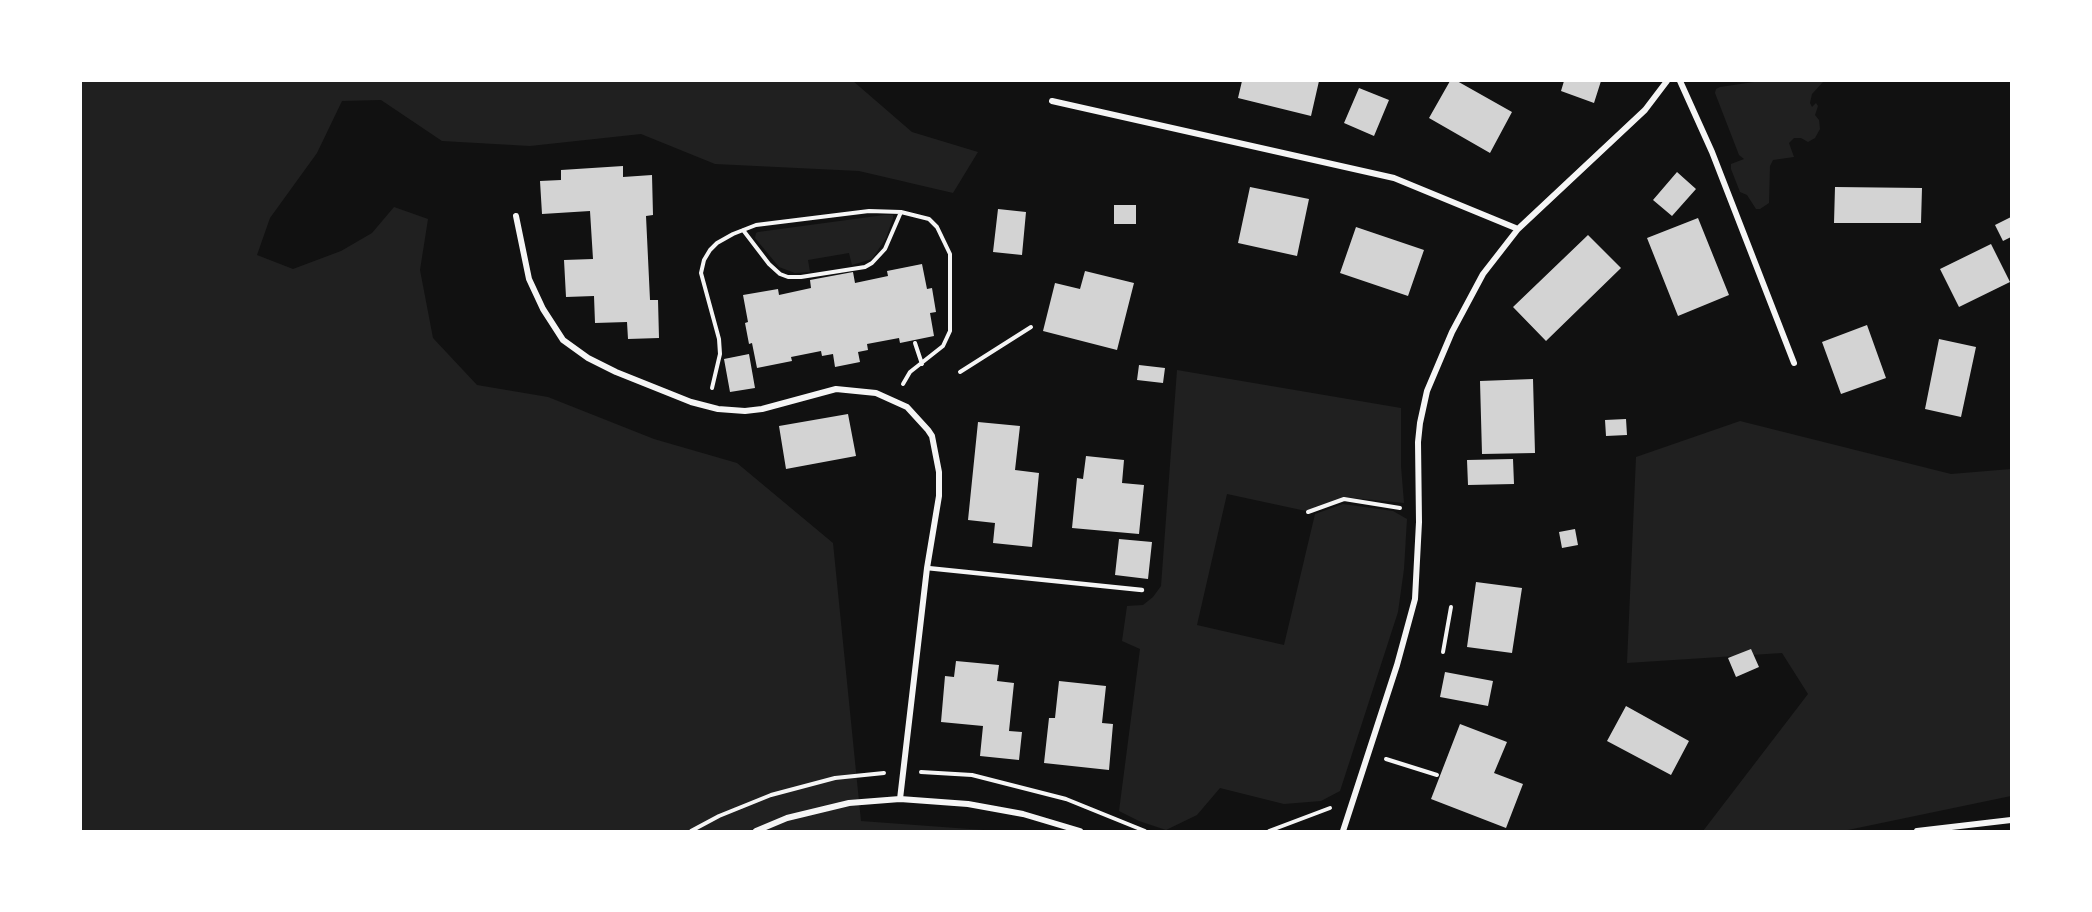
<!DOCTYPE html>
<style>
body{margin:0}
#map{position:relative;width:2092px;height:912px;overflow:hidden;background:#111;font-family:Overpass,sans-serif}
canvas{display:block}
.frame{position:absolute;inset:0;border:82px solid #fff;pointer-events:none}
</style>
<div id="map">
<canvas width="2092" height="912"></canvas>
<div class="frame"></div>
</div>
<script>
const ctx = document.querySelector('canvas').getContext('2d');
ctx.lineJoin = 'round';
function paint(path, color) { ctx.fillStyle = color; ctx.fill(path, 'evenodd'); }
const toPath = rows => new Path2D(rows.map(r => 'M' + r).join(''));
function stroke(path, color, width, dash) { ctx.strokeStyle = color; ctx.lineWidth = width; ctx.lineCap = dash ? 'butt' : 'round'; ctx.setLineDash(dash || []); ctx.stroke(path); }
paint(toPath([
 [81,81,853,81,912,132,978,152,953,193,859,171,715,164,641,134,530,146,442,141,381,100,342,101,317,153,270,218,257,255,293,269,341,251,372,233,394,207,428,219,420,270,433,338,477,385,548,397,654,439,737,463,833,543,861,821,997,831,81,831],
 [1754,82,1823,82,1812,94,1810,103,1812,107,1816,103,1818,106,1815,115,1819,120,1820,129,1815,138,1808,142,1801,138,1794,138,1789,143,1794,157,1773,160,1770,166,1769,203,1760,209,1756,209,1747,195,1740,192,1731,169,1731,164,1744,159,1739,155,1715,93,1716,89,1720,87],
 [884,215,893,215,893,218,886,238,872,259,852,265,849,253,808,260,810,272,795,273,779,267,755,238,756,233,758,232],
 [1177,370,1401,408,1401,466,1404,503,1343,497,1306,511,1227,494,1197,625,1284,645,1315,514,1343,504,1393,511,1407,519,1404,569,1398,612,1340,791,1321,801,1284,804,1220,788,1197,815,1166,830,1139,821,1119,811,1140,649,1122,641,1127,606,1143,605,1153,597,1161,586],
 [1740,421,1951,474,2011,469,2011,796,1843,831,1703,831,1808,694,1782,653,1627,663,1636,457]
]), '#202020');
paint(toPath([
 [1242,81,1319,81,1311,116,1238,98],
 [1450,81,1457,81,1512,112,1490,153,1429,118],
 [1564,81,1601,81,1594,103,1561,91],
 [1359,88,1389,100,1374,136,1344,123],
 [623,166,623,177,652,175,653,215,646,216,650,300,658,300,659,338,628,339,627,322,595,323,594,296,566,297,564,260,593,259,590,211,542,214,540,181,561,180,561,170],
 [1677,172,1696,189,1672,216,1653,200],
 [1250,187,1309,199,1297,256,1238,243],
 [1835,187,1922,188,1921,223,1834,223],
 [1114,205,1136,205,1136,224,1114,224],
 [998,209,1026,212,1022,255,993,252],
 [2011,217,2011,237,2003,241,1995,225],
 [1698,218,1729,295,1678,316,1647,238],
 [1356,227,1424,250,1408,296,1340,273],
 [1588,235,1621,268,1546,341,1513,307],
 [1991,244,2010,282,1959,307,1940,269],
 [922,264,927,289,932,288,936,312,930,313,934,336,900,343,899,338,867,344,868,350,858,352,860,362,835,367,833,354,822,356,821,351,791,357,792,361,757,368,752,343,749,344,745,323,748,322,743,295,778,289,779,295,811,288,810,280,853,272,855,283,888,276,887,271],
 [1085,271,1134,283,1117,350,1043,331,1055,283,1080,289],
 [1867,325,1886,378,1841,394,1822,342],
 [1939,339,1976,347,1961,417,1925,409],
 [749,354,755,388,730,392,724,359],
 [1139,365,1165,368,1163,383,1137,380],
 [1533,379,1535,453,1482,454,1480,381],
 [848,414,856,456,786,469,779,426],
 [1626,419,1627,435,1606,436,1605,420],
 [978,422,1020,426,1015,470,1039,473,1032,547,993,543,995,523,968,520],
 [1086,456,1124,460,1122,483,1144,485,1139,534,1072,528,1077,478,1083,479],
 [1513,459,1514,484,1468,485,1467,460],
 [1575,529,1578,545,1562,548,1559,532],
 [1119,539,1152,542,1148,579,1115,575],
 [1476,582,1522,588,1512,653,1467,647],
 [1751,649,1759,667,1736,677,1728,658],
 [956,661,999,665,997,681,1014,683,1009,731,1022,732,1019,760,980,756,983,726,941,722,945,676,954,677],
 [1445,672,1493,681,1488,706,1440,697],
 [1059,681,1106,686,1102,723,1113,724,1109,770,1044,763,1049,718,1055,718],
 [1626,706,1689,741,1671,775,1607,741],
 [1460,724,1507,742,1494,773,1523,784,1506,828,1431,799]
]), '#d3d3d3');
stroke(toPath([
 [743,230,769,264,780,274,788,277,801,277,865,267,872,263,885,249,901,212],
 [915,343,922,364],
 [960,372,1031,327],
 [712,388,720,354,719,339,701,273,704,260,710,250,717,243,733,234,756,225,869,211,901,212,929,219,937,227,950,254,950,331,943,346,910,372,903,384],
 [1308,512,1344,499,1400,508],
 [1443,652,1451,607],
 [1386,759,1437,775],
 [921,772,972,775,1066,799,1145,831],
 [691,831,719,816,771,795,835,778,884,773],
 [1269,831,1330,808]
]), '#f5f5f5', 4);
stroke(toPath([
 [927,568,1142,590]
]), '#f5f5f5', 4.5);
stroke(toPath([
 [1680,81,1712,152,1794,363],
 [1052,101,1394,178,1518,229],
 [516,216,529,279,543,309,563,340,588,358,616,372,691,402,718,409,745,411,762,409,836,389,876,393,907,407,928,430,932,436,939,472,939,496,927,568,900,799],
 [756,831,787,818,849,803,900,799,968,804,1023,814,1080,831],
 [1343,831,1397,665,1415,599,1419,522,1418,442,1420,423,1427,391,1452,332,1483,274,1518,229,1645,110,1667,81],
 [1917,831,2011,820]
]), '#f5f5f5', 6);
</script>
